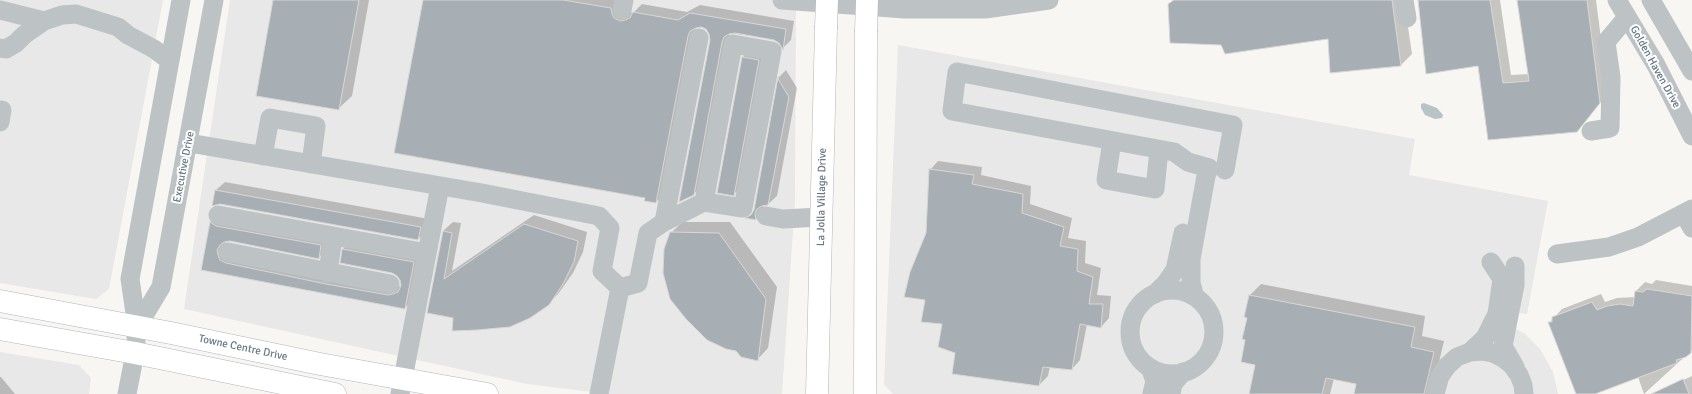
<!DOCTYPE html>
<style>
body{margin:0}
canvas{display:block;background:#f7f6f3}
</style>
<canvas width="1692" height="394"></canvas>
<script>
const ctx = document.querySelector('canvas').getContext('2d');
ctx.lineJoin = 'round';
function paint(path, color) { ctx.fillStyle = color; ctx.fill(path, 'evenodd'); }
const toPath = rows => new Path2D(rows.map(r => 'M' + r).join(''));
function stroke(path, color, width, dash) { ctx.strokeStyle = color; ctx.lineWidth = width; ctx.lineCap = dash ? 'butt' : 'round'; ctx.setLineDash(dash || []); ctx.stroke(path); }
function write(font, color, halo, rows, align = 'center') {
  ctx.font = font + ' Signika,sans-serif'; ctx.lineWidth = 4; ctx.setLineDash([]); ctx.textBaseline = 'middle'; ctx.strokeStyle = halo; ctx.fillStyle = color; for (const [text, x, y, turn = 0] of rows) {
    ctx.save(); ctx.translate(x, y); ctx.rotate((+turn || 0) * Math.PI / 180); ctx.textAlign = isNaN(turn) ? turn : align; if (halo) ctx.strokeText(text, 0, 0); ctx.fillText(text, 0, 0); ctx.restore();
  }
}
paint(toPath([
 [0,0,163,0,109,289,96,299,0,283],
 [230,0,796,0,795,201,782,394,608,394,527,384,184,309],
 [898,45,1415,139,1409,175,1548,201,1527,314,1511,312,1508,325,1524,333,1540,349,1553,372,1558,394,893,394,884,384],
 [0,352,79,365,91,378,89,394,0,394]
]), '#e7e8e7');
paint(toPath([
 [1424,103,1437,108,1443,115,1442,118,1435,119,1425,115,1421,108,1421,104]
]), '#b7c3c7');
paint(toPath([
 [274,0,369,0,352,96,338,109],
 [424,0,620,0,629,13,634,12,642,4,687,12,700,5,794,21,791,40,783,48,780,42,774,39,730,33,702,185,694,194,711,40,710,34,707,29,701,26,696,26,665,194,656,202,646,197],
 [1173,0,1404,0,1412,54,1401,65,1329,38,1221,44,1169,5],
 [1419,0,1500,0,1511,75,1529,74,1518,0,1596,0,1608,93,1585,122,1576,131,1489,139,1479,65],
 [751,49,767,51,742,186,734,194,743,57],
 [786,70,797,88,777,196,768,204,763,205,764,211,756,219,748,218,755,210,779,77],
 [938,161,982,167,981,175,1031,186,1030,204,1072,218,1068,238,1086,241,1085,263,1101,268,1097,295,1111,296,1109,318,1101,327,1087,324,1080,360,1072,369,1050,366,1048,376,1039,385,956,352,943,324,926,299,930,170],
 [225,182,429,219,427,231,418,239,216,190],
 [219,214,329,236,327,249,318,258,230,240,225,241,226,246,397,287,402,286,401,280,398,275,343,249,352,241,422,253,413,299,405,308,202,269,210,222],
 [534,215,587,232,583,252,573,273,558,294,548,304,454,317,428,312,443,231,453,222,461,223,452,271],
 [682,222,730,222,777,287,768,348,757,360,671,233],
 [1656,280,1692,286,1692,350,1644,394,1638,377,1593,394,1577,394,1550,322,1562,309,1601,294,1605,302,1617,298,1635,297,1636,291,1645,282,1652,284],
 [1261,284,1425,316,1422,336,1444,341,1435,379,1435,394,1355,394,1357,383,1334,378,1330,394,1250,394,1256,364,1246,339,1248,317,1245,317,1250,295],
 [1692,376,1692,394,1653,394,1655,393],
 [0,377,1,377,15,394,0,394]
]), '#0003');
const building = toPath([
 [273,0,359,0,339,110,256,96,273,0],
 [423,0,563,0,611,8,612,14,614,18,620,21,625,20,630,18,633,12,678,20,690,13,786,29,783,50,779,43,774,40,735,33,729,34,724,37,722,42,694,195,679,202,710,40,709,34,706,29,701,27,696,28,690,31,688,36,656,203,644,201,645,198,394,153,423,0],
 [1174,0,1392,0,1401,66,1330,73,1328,39,1225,54,1221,45,1170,43,1168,4,1174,0],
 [1418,0,1490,0,1503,83,1529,81,1517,0,1587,0,1600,103,1577,132,1488,140,1478,66,1426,74,1418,0],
 [742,57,759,60,734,196,717,193,742,57],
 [778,77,778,79,789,97,768,205,762,206,757,209,755,214,756,220,745,218,751,215,754,210,778,77],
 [929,169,974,175,972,184,1023,194,1022,213,1064,227,1060,246,1078,249,1077,271,1093,277,1089,304,1103,304,1101,328,1080,324,1072,370,1043,367,1039,386,952,374,955,353,938,347,942,324,921,322,925,300,904,297,910,272,926,233,929,169],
 [215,190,421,227,418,240,220,204,212,206,215,190],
 [210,222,216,226,321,245,319,259,230,241,224,242,220,245,217,250,218,255,220,260,226,263,326,284,388,295,393,294,398,292,401,286,400,280,397,276,392,273,340,263,342,249,414,262,405,309,201,270,210,222],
 [524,224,578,241,574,262,563,284,549,305,530,318,510,327,477,330,452,331,453,318,427,313,443,231,452,233,444,279,524,224],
 [670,232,719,233,766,299,758,361,741,357,736,351,726,349,707,340,686,319,670,299,663,273,664,249,670,232],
 [1647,289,1692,296,1691,353,1686,357,1676,360,1677,363,1595,394,1576,394,1548,322,1552,322,1552,317,1592,302,1597,310,1607,306,1620,304,1633,306,1635,291,1643,292,1647,289],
 [1249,295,1415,327,1411,347,1434,352,1424,394,1354,394,1356,384,1326,378,1322,394,1249,394,1255,365,1241,362,1245,340,1242,339,1247,318,1244,317,1249,295],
 [1683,379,1689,394,1651,394,1683,379]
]);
paint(building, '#a7afb4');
stroke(building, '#d8d8d6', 1);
const major = toPath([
 [0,301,171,333,320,364,487,394],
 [0,329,135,353,335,394],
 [817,394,826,28],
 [865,394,866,32]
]);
stroke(major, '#b1b6ba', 23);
stroke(toPath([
 [782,0,905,9,985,9,1049,0],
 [1404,0,1407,18],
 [1617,0,1656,65,1692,136],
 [1651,0,1692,71],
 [0,10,44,21],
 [622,10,624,0],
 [0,48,6,49,16,43,24,35,44,21,62,15,76,14,118,27,128,35,154,49,170,61],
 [0,110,2,110,0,122],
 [1591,131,1610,128,1611,77,1606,42,1627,17],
 [1112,141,1106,180,1155,189,1159,150],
 [189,143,482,193,599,216,610,228,602,271,620,288],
 [263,156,270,118,316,126,311,164],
 [1684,214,1692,228],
 [218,215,333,236],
 [766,216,783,219,821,217],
 [664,222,704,202,743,208,772,51,733,44,704,202],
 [228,252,390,284],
 [1557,254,1609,247,1638,237,1692,209],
 [328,273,333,236,427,253],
 '1130 332a42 42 0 1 1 84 0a42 42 0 1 1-84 0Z',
 [1155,294,1166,283,1175,270,1183,233],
 [1195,297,1191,283,1191,259,1206,176,1209,168,1188,162,1174,152,952,111,957,72,1233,125,1225,170],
 [137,327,161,287,214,0],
 [1470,352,1485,338,1497,314,1502,279,1491,262],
 [1515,367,1503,346,1515,285,1515,266],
 [1151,370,1155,381,1152,394],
 [127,394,135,353,137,327,130,279,181,0],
 [400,394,440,186],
 [599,394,620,288,638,283,648,233,664,222,699,38],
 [1171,394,1173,384,1183,372],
 [1435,394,1440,376,1447,366,1457,357,1470,352,1481,351,1493,353,1503,358,1512,365,1519,375,1523,385,1524,394]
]), '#bdc2c5', 19);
stroke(major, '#fff', 22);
const majorBridge = toPath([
 [826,28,827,0],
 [866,32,867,0]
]);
stroke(majorBridge, '#b1b6ba', 23, []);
stroke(majorBridge, '#fff', 22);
write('11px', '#677783', '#fff', [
 ["Golden Haven Drive",1655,67,61],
 ["Executive Drive",184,167,-79],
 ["La Jolla Village Drive",822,197,-89],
 ["Towne Centre Drive",243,348,12]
]);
</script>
